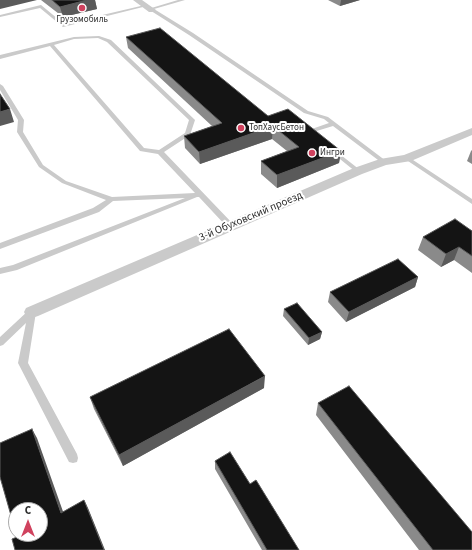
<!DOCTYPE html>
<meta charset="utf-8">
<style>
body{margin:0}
#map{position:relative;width:472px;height:550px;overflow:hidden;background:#fff;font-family:"Source Sans 3",sans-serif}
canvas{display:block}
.north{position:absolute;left:8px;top:502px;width:40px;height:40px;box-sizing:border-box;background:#fff;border:1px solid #ababab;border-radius:50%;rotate:0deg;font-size:11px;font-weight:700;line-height:16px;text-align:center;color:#2d2d2d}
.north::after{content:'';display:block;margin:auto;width:14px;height:18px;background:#d0425e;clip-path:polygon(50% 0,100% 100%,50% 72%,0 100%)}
</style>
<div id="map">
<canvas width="472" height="550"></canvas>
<div class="north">С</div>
</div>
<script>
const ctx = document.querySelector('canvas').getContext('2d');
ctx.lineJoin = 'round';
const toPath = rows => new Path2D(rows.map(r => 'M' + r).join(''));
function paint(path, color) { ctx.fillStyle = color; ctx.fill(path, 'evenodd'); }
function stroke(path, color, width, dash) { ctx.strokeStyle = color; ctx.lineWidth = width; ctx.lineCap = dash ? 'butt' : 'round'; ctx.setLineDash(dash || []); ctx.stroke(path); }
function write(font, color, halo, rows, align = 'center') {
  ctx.font = font + ' "Source Sans 3",sans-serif'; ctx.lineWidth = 4; ctx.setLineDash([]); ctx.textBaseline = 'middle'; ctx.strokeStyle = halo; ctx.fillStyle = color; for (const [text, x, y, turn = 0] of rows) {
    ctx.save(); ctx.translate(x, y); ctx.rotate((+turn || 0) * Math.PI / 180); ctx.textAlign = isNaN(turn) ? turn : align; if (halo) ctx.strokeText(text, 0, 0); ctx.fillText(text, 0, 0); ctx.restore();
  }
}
paint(toPath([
 [178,0,185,0,154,9,193,33,308,111,328,117,386,161,386,163,382,163,333,126,310,133,306,133,306,131,329,123,324,119,304,113,189,35,148,9,178,0],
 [41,5,64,24,145,5,147,6,63,27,40,8,0,17,0,15,41,5],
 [99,36,111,40,194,119,195,120,190,135,164,152,234,225,233,227,227,227,199,197,197,197,17,270,0,274,0,268,13,265,185,198,113,201,99,212,0,249,0,243,93,208,106,200,62,183,39,167,17,132,18,120,0,90,0,84,3,86,24,120,23,132,43,165,66,181,112,197,195,193,158,154,140,151,50,46,0,59,0,55,74,37,99,36],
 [98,38,107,42,189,120,185,133,159,150,144,148,54,45,74,39,98,38],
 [332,148,360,170,360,172,356,172,330,151,329,150,332,148],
 [407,156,472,199,472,204,405,159,405,157,407,156],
 [32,309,35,310,36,312,28,363,77,454,78,458,77,462,73,463,69,462,18,363,26,323,3,345,0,346,0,337,29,310,32,309]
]), '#cacaca');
paint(toPath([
 [133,0,142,0,156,10,152,12,149,12,133,0],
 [472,128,472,135,411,161,386,165,362,174,38,316,32,318,26,316,24,312,26,308,354,168,380,159,404,155,472,128]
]), '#cacaca');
paint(toPath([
 [41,0,95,0,97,9,63,17],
 [328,0,360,0,340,6],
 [126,37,268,116,341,151,339,163,277,188,261,174,261,161,287,151,272,139,200,164,185,148,184,136,212,126,128,48],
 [472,150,472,164,467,161,471,151],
 [472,231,472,273,454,260,441,267,418,250,423,237],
 [418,277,415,287,346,322,328,302,330,292],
 [284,309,322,332,320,339,308,345,283,316],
 [264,388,123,466,94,409,90,397],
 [318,403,472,550,419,550,316,415],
 [215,461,250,484,299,550,262,550,215,469]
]), '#8a8a8a');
paint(toPath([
 [0,0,37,0,0,9],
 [87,0,95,0,97,9,63,17,60,7],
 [341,0,360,0,340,6],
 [10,109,14,122,0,126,0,112],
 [273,126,272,139,200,164,199,152],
 [341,151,339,163,277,188,277,175],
 [459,247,454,260,441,267,446,254],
 [418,277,415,287,346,322,349,312],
 [322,332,320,339,308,345,309,338],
 [265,376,264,388,123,466,119,455],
 [32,429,37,438,66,520,61,513],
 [84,500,88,508,105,550,104,550]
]), '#5a5a5a');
const building = toPath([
 [52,0,87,0,60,7,52,0],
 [160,28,268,116,288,109,341,151,277,175,261,161,299,147,273,126,199,152,184,136,222,123,126,37,160,28],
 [0,94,10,109,0,112,0,94],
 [455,219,472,231,472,256,459,247,446,254,423,237,455,219],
 [398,259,418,277,349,312,330,292,398,259],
 [297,303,322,332,309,338,284,309,297,303],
 [229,329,265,376,119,455,90,397,229,329],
 [349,386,472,532,472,550,433,550,318,403,349,386],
 [32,429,61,513,84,500,104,550,15,550,12,539,17,537,16,534,40,534,40,510,16,510,16,533,0,477,0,443,32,429],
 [230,452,250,484,256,480,299,550,267,550,215,461,230,452]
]);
paint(building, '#141414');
stroke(building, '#5a5a5a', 1);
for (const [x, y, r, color] of [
 [82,8,4,"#d0425e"],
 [241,128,4,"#d0425e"],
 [312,153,4,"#d0425e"]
]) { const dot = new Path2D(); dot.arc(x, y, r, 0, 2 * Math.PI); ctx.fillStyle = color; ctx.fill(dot); stroke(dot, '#fff', 1.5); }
write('9px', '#2d2d2d', '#fff', [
 ["Грузомобиль",82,20,"center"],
 ["ТопХаусБетон",249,128],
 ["Ингри",320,153]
], 'left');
write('11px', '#2d2d2d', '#fff', [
 ["3-й Обуховский проезд",251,217,-23]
]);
</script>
